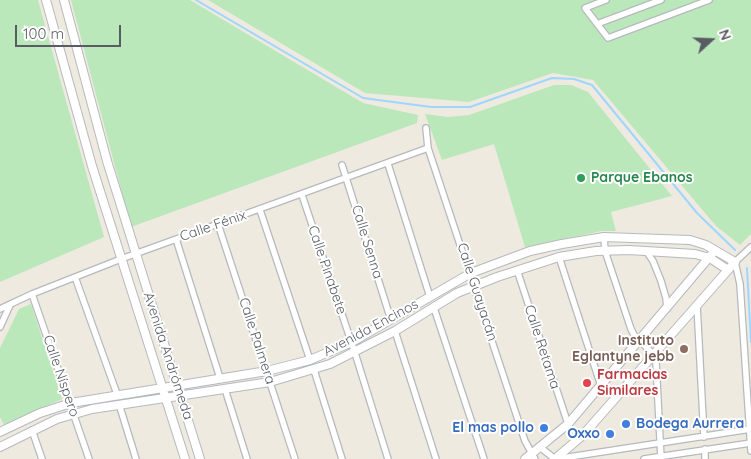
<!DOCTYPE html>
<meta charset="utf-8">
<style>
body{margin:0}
#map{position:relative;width:751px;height:459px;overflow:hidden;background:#eeeae0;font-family:Quicksand,sans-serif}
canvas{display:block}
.north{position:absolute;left:686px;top:15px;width:50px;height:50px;-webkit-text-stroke:4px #fff;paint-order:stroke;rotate:70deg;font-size:14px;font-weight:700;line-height:20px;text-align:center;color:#595d63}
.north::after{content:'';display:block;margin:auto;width:18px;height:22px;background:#595d63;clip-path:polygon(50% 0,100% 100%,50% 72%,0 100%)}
.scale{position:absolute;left:15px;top:25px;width:106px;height:22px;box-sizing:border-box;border:2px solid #595d63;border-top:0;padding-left:6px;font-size:15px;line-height:18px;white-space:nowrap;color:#595d63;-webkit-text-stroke:4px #fff;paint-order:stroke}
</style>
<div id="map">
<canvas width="751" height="459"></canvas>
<div class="north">N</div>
<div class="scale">100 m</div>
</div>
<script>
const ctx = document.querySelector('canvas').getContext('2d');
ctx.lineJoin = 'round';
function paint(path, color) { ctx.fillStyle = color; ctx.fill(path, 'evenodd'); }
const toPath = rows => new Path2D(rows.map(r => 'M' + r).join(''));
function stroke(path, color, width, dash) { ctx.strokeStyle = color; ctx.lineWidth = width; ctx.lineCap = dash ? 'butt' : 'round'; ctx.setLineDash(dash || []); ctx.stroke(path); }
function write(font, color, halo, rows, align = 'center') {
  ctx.font = font + ' Quicksand,sans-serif'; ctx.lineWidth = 4; ctx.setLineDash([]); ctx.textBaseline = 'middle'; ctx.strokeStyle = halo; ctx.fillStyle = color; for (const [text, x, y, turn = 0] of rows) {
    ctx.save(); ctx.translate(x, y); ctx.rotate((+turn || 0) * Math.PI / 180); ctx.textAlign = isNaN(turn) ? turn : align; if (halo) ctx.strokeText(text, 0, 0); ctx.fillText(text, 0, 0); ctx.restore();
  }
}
paint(toPath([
 [0,0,38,0,104,237,0,282],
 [71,0,190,0,363,103,418,115,417,123,131,227],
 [208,0,751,0,751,234,740,245,716,226,593,80,553,73,469,102,365,93],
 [554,85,571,85,588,92,672,196,611,212,616,231,602,231,525,247,494,144,442,160,425,114,448,117,469,115],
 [31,304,62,399,4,425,0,417,0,348,19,309]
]), '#bbe8ba');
stroke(toPath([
 [196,0,363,98,431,107,470,107,552,78,574,79,592,85,697,213,735,250],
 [747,268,751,342]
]), '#9fd6ff', 2);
const minor = toPath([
 [606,0,585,8,608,38,709,0],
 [597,24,661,0],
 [426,128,428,148,525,441,535,459],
 [388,164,430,297],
 [342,165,391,320],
 [302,195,355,353,388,459],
 [260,210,310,360],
 [218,224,295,459],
 [604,237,605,251,631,329,634,335,654,355,656,362,661,459],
 [176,239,220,378],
 [751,247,735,262,740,284,751,451],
 [646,251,653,261,661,281,666,298,667,309],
 [559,257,601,386],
 [517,270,568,424],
 [75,277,117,394],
 [32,294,89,459],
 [697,305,704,437],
 [434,308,484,459],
 [0,309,32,294,121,259,428,148],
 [0,327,10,305],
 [395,331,436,459],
 [314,370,342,459],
 [225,389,247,459],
 [119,404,136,459],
 [32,430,42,459],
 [541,448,555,459],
 [705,449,705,459],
 [556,459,751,429],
 [644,459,751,443]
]);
const tertiary = toPath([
 [46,0,92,166,185,459],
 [64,0,107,161,200,459],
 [0,432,40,413,71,403,267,371,310,360,352,342,471,273,530,251,562,244,604,237,690,240,706,245,735,262,583,435,555,459],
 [0,447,57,419,92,409,270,382,330,364,395,331,457,293,497,277,559,257,596,251,629,250,695,254,710,258,728,270],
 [525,459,568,424,712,254]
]);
stroke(minor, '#b6b9be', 8);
stroke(tertiary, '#b6b9be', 10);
stroke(minor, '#fff', 5.5);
stroke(tertiary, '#fff', 8);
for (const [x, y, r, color] of [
 [581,178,5,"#2e9e5b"],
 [684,349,5,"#8d6e63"],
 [587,383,5,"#e0444e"],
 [626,424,5,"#3f7fe0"],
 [544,428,5,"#3f7fe0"],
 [610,434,5,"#3f7fe0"]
]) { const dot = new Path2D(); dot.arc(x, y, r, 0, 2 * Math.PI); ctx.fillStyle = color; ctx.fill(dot); stroke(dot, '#fff', 2); }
write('bold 14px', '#27864d', '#fff', [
 ["Parque Ebanos",591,178]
], 'left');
write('14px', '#595d63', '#fff', [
 ["Calle Fénix",213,226,-19],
 ["Calle Senna",367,242,73],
 ["Calle Pinabete",327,270,71],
 ["Calle Guayacán",477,292,72],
 ["Avenida Encinos",371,328,-28],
 ["Calle Palmera",257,341,72],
 ["Calle Retama",542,347,72],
 ["Avenida Andrómeda",168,356,72],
 ["Calle Níspero",61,376,71]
]);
write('bold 14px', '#785e54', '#fff', [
 ["Instituto",674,341],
 ["Eglantyne jebb",674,357]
], 'right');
write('bold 14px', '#be3a42', '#fff', [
 ["Farmacias",597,375],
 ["Similares",597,391]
], 'left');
write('bold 14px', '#366cbe', '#fff', [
 ["Bodega Aurrera",636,424,"left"],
 ["El mas pollo",534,428],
 ["Oxxo",600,434]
], 'right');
</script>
